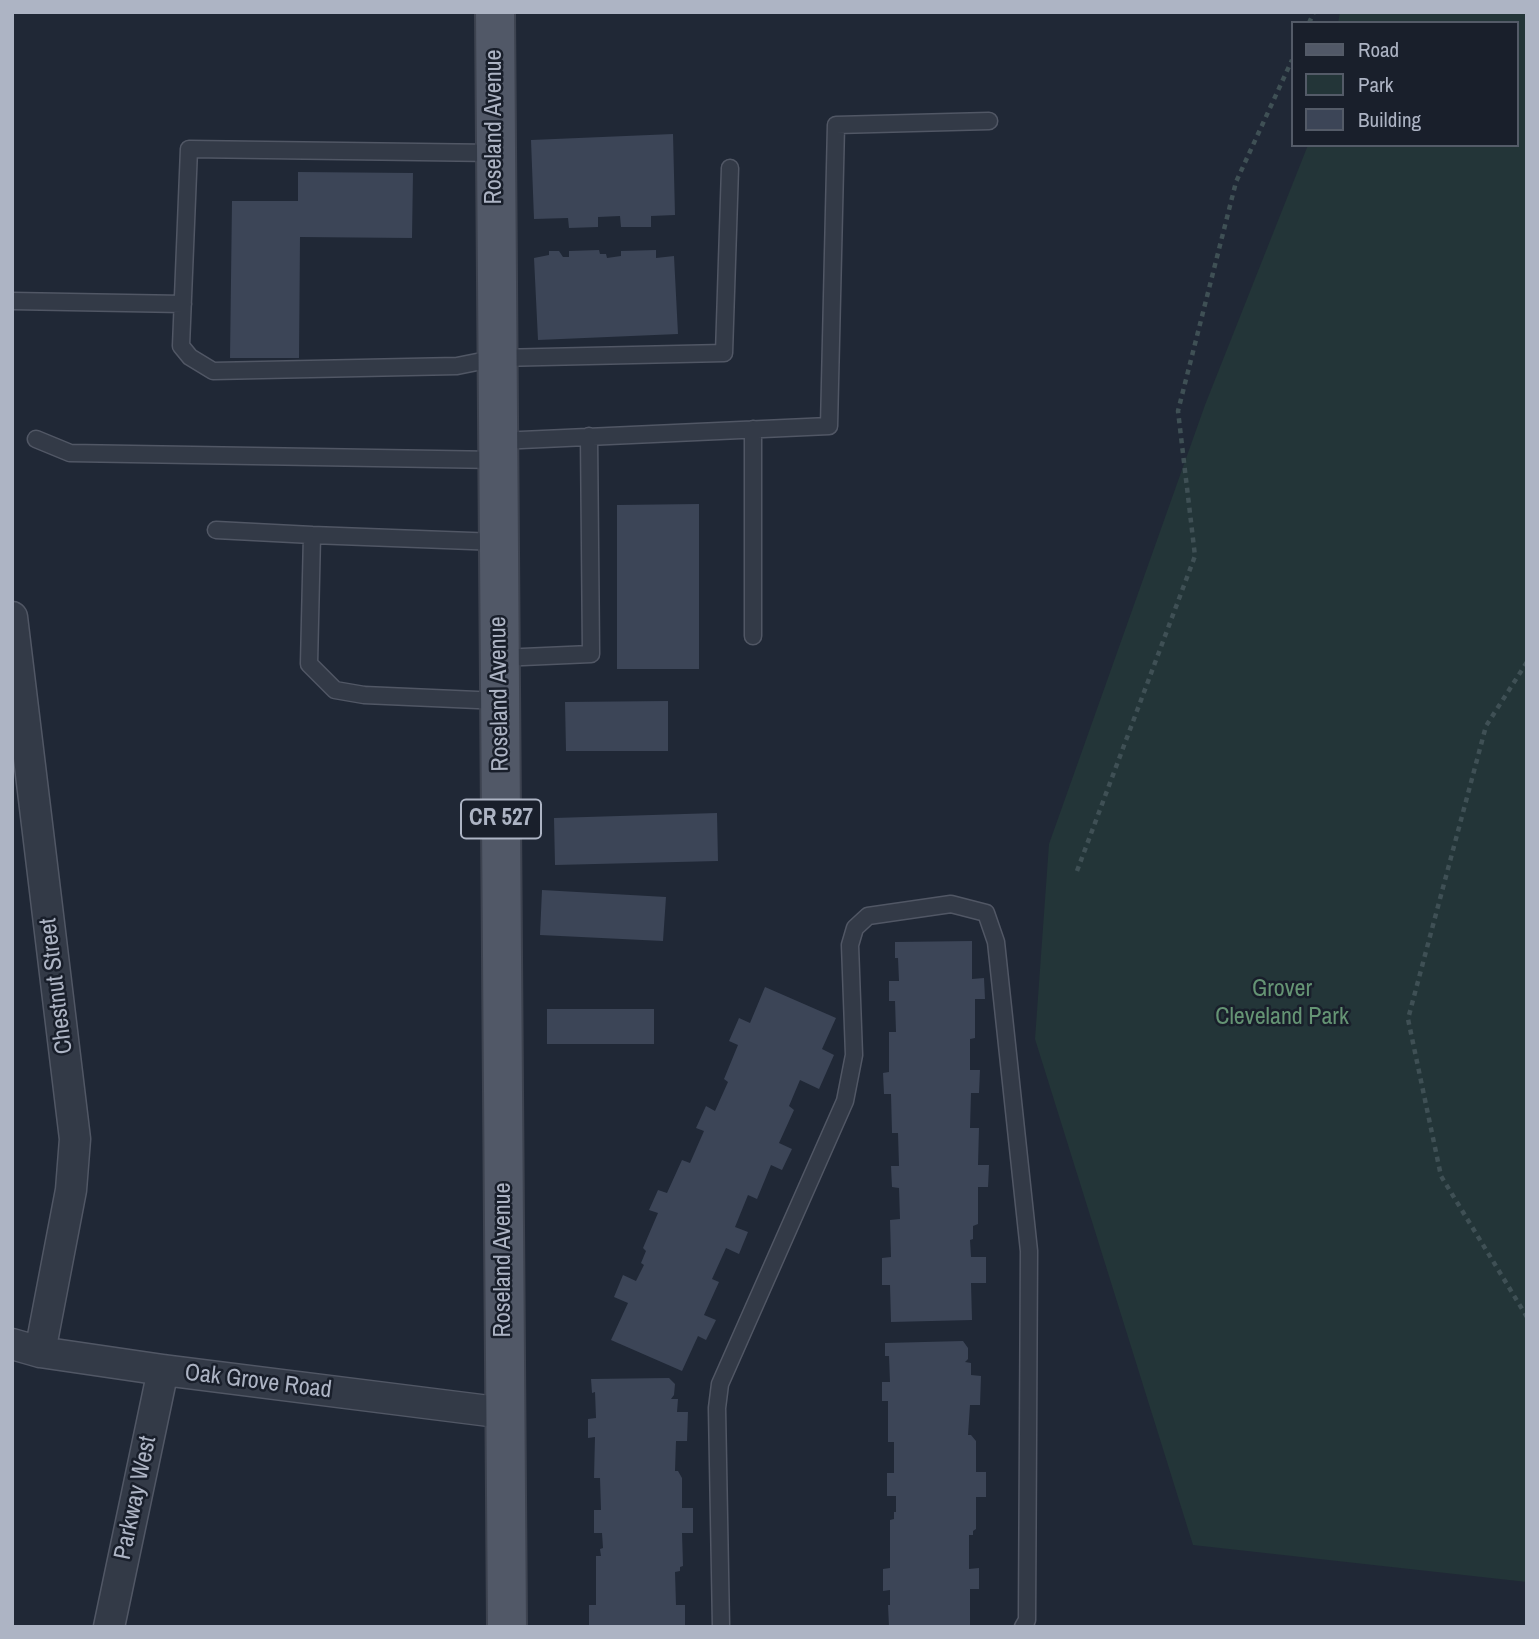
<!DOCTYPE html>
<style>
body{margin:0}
#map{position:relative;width:1539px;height:1639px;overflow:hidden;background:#202836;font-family:"Archivo Narrow",sans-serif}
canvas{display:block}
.frame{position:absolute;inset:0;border:14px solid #adb4c4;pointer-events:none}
.legend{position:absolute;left:1291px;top:21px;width:228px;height:126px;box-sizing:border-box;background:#191f2b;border:2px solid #545b68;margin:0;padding:9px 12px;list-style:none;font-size:21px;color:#adb4c4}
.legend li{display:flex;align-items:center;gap:14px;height:35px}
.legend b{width:35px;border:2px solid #545b68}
</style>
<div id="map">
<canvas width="1539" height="1639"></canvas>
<div class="frame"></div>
<ul class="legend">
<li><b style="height:9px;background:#515867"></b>Road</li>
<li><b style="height:19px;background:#233538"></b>Park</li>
<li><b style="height:19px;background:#3c4557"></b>Building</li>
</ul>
</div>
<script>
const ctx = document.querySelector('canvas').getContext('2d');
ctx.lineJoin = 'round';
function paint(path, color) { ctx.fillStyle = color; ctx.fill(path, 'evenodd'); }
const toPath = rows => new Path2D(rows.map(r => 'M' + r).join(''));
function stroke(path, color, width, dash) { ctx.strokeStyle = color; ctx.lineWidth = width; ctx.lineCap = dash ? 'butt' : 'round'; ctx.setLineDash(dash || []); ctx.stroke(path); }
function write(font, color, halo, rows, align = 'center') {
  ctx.font = font + ' "Archivo Narrow",sans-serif'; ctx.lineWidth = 5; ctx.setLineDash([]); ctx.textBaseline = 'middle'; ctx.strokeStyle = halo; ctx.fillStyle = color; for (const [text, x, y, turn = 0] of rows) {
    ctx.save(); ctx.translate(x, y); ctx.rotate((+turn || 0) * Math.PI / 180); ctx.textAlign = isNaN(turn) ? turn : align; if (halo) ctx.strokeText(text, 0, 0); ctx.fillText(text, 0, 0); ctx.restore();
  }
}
paint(toPath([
 [1340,12,1527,12,1527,1582,1193,1545,1035,1039,1049,844,1205,405,1308,145,1516,145,1516,23,1338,23]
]), '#233538');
paint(toPath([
 [673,134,675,215,651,216,651,227,621,227,620,216,598,217,598,227,569,228,568,218,534,219,531,140],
 [298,172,413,173,412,238,300,237,299,358,230,358,232,201,298,201],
 [599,250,600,254,606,254,607,258,621,256,621,251,656,250,656,258,674,256,678,334,538,340,534,258,549,255,549,251,559,251,563,257,569,257,569,251],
 [699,504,699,669,617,669,617,505],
 [668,701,668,751,566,751,565,702],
 [717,813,718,861,555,865,554,818],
 [542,890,666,897,663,941,540,935],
 [972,941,972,979,984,978,985,999,975,999,975,1038,970,1039,970,1070,980,1070,979,1093,971,1093,970,1128,979,1128,978,1165,989,1165,988,1187,978,1187,978,1224,973,1226,973,1239,970,1240,971,1257,986,1257,986,1283,971,1283,972,1320,891,1322,890,1285,882,1285,882,1258,891,1257,890,1220,900,1219,899,1188,892,1187,891,1166,899,1166,898,1133,892,1133,891,1094,884,1094,883,1073,889,1072,889,1032,896,1032,895,1001,889,1001,889,981,899,981,898,958,895,958,895,942],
 [765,987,836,1018,822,1049,834,1055,819,1089,800,1080,789,1106,794,1110,779,1143,792,1149,782,1170,771,1165,757,1199,748,1195,735,1227,748,1232,739,1254,726,1248,712,1279,719,1282,704,1315,716,1320,706,1340,698,1336,682,1371,611,1340,628,1303,614,1297,623,1275,636,1281,644,1265,641,1263,646,1251,643,1248,658,1213,649,1210,658,1190,667,1193,682,1160,690,1163,704,1131,696,1128,706,1106,715,1111,728,1082,724,1079,738,1045,729,1041,739,1018,750,1023],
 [547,1009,654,1009,654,1044,547,1044],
 [963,1341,968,1348,968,1359,965,1362,971,1363,971,1375,981,1376,980,1405,970,1405,968,1435,971,1435,976,1441,976,1472,986,1472,986,1497,976,1497,976,1529,973,1531,973,1535,969,1535,969,1569,979,1568,979,1589,970,1589,970,1627,889,1627,888,1605,890,1605,890,1590,883,1591,883,1569,890,1568,890,1520,894,1519,894,1512,896,1512,896,1496,887,1496,887,1473,894,1473,894,1442,888,1442,888,1401,882,1401,882,1382,890,1382,889,1356,885,1356,885,1343],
 [669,1378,675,1384,674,1395,671,1399,678,1399,677,1412,688,1412,687,1441,676,1441,675,1471,678,1471,682,1478,682,1508,693,1508,693,1533,682,1533,683,1566,680,1567,680,1571,675,1572,676,1605,685,1605,685,1625,676,1625,676,1627,589,1627,589,1605,596,1605,596,1556,601,1556,600,1549,603,1548,602,1533,594,1533,594,1510,601,1510,600,1478,594,1478,595,1437,588,1438,588,1419,596,1418,595,1392,592,1393,591,1379]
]), '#3c4557');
const service = toPath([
 [496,153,189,149,181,346,190,357,213,371,457,366,497,358,724,353,730,168],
 [12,301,183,304],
 [753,429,753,636],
 [36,439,70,453,498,460],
 [499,441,829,426,836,125,989,121],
 [216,530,312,535],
 [498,542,312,535,309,664,335,690,364,695,500,701],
 [500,658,591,654,589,436],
 [721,1627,717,1408,720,1384,845,1101,854,1055,850,945,855,928,868,916,951,904,986,913,996,942,1029,1251,1027,1620,1023,1627]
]);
const minor = toPath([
 [12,617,75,1139,71,1190,40,1352],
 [12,1344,40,1352,163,1370,505,1413],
 [109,1627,163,1370]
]);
const primary = toPath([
 [495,12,507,1627]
]);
stroke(service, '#515765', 19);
stroke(minor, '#515765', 33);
stroke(primary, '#3d4350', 42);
stroke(toPath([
 [1309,23,1314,12],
 [1527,662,1486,726,1408,1019,1441,1176,1527,1317],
 [1077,871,1195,556,1178,411,1236,182,1292,60]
]), '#3f5055', 4.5, [5, 5]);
stroke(service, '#333a47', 16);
stroke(minor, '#333a47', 30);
stroke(primary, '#515867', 38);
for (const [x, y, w] of [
 [501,819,80]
]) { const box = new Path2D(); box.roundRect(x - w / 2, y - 19.5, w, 39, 5); ctx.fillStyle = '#191f2b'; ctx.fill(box); stroke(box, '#adb4c4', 2); }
write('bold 23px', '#adb4c4', null, [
 ["CR 527",501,819]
]);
write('24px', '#adb4c4', '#191f2b', [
 ["Roseland Avenue",495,127,-90],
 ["Roseland Avenue",500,694,-91],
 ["Chestnut Street",57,986,-97],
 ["Roseland Avenue",504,1260,-90],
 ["Oak Grove Road",258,1382,7],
 ["Parkway West",136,1498,-78]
]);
write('24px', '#659474', '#191f2b', [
 ["Grover",1282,990],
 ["Cleveland Park",1282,1018]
]);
</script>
